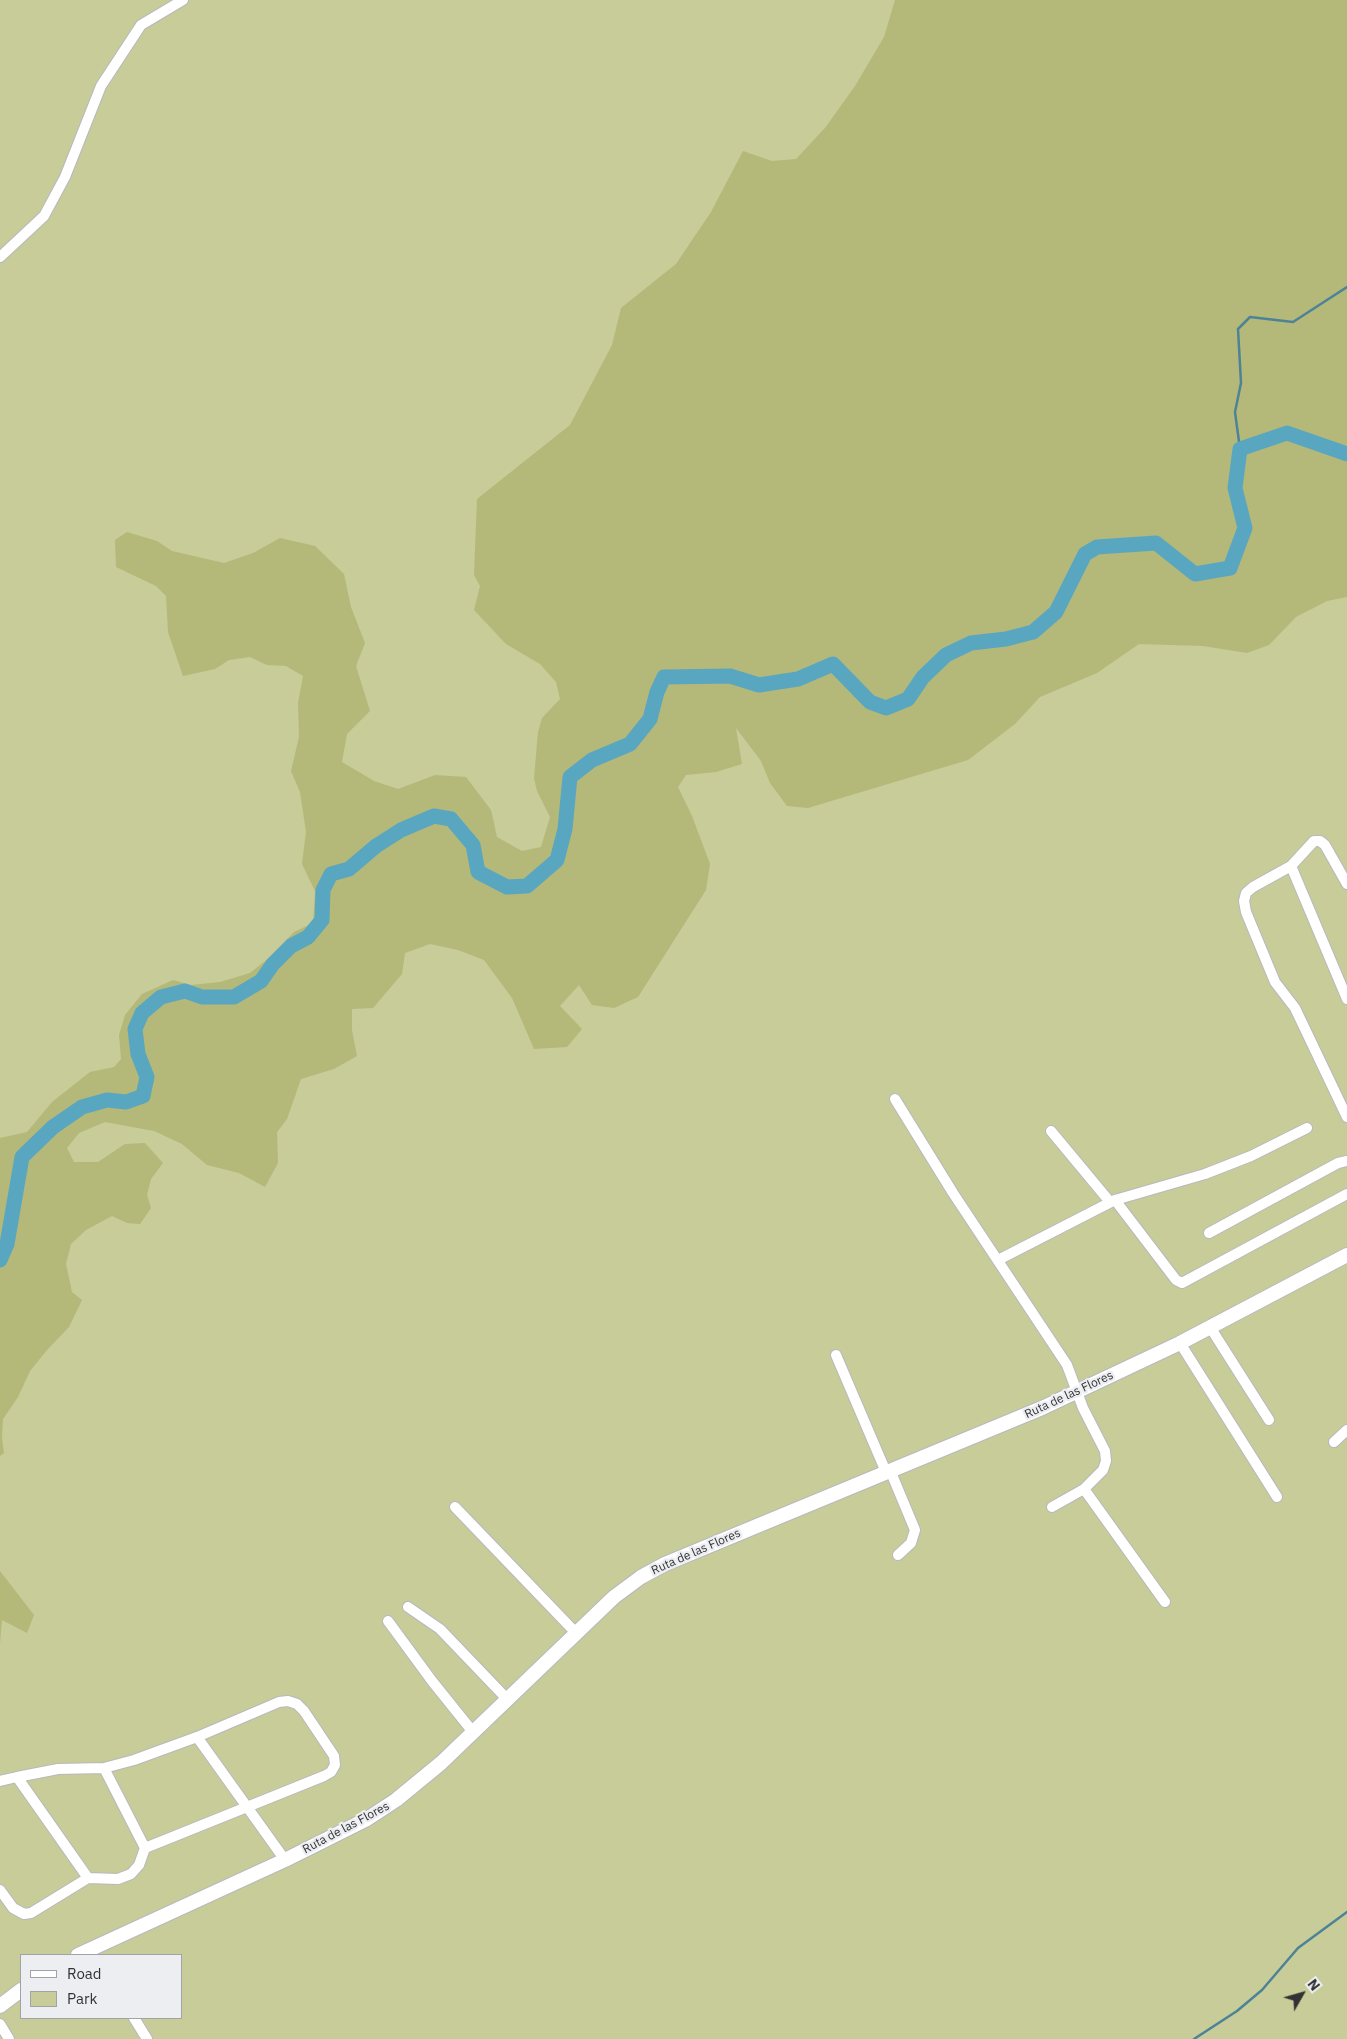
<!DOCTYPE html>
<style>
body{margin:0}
#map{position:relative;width:1347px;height:2039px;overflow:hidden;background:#e0e1e4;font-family:"IBM Plex Sans",sans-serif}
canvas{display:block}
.legend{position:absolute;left:20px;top:1954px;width:162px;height:65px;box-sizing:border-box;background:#edeef2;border:1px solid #a2a3a6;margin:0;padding:6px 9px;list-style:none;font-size:15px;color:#323234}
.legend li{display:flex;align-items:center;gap:10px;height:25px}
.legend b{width:25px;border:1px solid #a2a3a6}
.north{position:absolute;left:1277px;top:1969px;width:50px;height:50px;-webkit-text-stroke:4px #edeef2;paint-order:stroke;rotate:52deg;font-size:14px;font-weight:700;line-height:20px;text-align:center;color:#323234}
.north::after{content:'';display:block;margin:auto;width:18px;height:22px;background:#323234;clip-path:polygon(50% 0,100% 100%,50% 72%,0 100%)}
</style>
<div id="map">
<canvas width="1347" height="2039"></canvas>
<ul class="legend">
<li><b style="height:6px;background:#fff"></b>Road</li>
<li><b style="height:14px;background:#c7cc99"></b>Park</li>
</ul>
<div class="north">N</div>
</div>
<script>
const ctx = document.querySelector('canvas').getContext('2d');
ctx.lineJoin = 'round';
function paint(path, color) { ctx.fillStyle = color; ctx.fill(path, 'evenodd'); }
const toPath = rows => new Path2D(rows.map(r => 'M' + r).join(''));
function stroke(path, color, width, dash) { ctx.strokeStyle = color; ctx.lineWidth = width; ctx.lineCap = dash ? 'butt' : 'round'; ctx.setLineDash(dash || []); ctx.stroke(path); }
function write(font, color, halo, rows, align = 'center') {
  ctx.font = font + ' "IBM Plex Sans",sans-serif'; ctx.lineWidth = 4.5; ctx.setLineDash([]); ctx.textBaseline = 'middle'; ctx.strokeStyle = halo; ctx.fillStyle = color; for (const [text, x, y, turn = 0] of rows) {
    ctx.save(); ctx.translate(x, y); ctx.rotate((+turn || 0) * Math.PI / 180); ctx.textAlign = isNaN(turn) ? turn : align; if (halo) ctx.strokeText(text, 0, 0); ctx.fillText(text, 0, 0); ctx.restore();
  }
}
paint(toPath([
 [0,0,1347,0,1347,2039,0,2039],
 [21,1955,181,1955,181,2018,21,2018]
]), '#c7cc99');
paint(toPath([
 [895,0,1347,0,1347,597,1327,601,1296,617,1269,645,1247,653,1203,646,1139,644,1097,673,1040,697,1015,724,968,760,808,808,787,806,770,783,761,761,736,728,742,764,716,772,686,775,678,787,692,816,710,864,706,890,638,997,614,1008,592,1005,579,985,560,1006,582,1029,567,1047,534,1049,512,998,484,960,458,950,430,944,405,953,402,974,373,1008,352,1009,352,1030,357,1056,334,1069,301,1079,287,1119,277,1132,278,1163,265,1187,239,1173,207,1165,182,1144,154,1131,105,1122,79,1133,67,1148,74,1162,98,1162,125,1144,145,1143,163,1163,151,1179,147,1195,151,1208,140,1224,127,1223,112,1216,86,1230,71,1244,66,1264,72,1292,82,1300,69,1327,47,1350,30,1371,18,1397,3,1419,2,1438,4,1453,0,1456,0,1138,27,1132,52,1102,90,1072,114,1067,121,1059,119,1035,125,1015,142,994,173,980,191,985,220,982,250,973,270,957,294,932,313,923,315,891,302,864,306,832,300,792,291,771,299,737,298,703,303,676,286,666,267,665,250,657,229,660,215,669,183,676,168,632,166,596,156,586,116,567,115,540,127,532,157,541,172,551,224,563,253,553,280,538,315,546,344,574,351,607,365,643,356,666,370,711,347,734,342,762,374,781,398,789,435,775,466,777,491,810,497,837,522,851,541,847,550,817,537,791,534,778,538,732,542,718,560,699,556,682,540,664,506,644,474,610,480,586,474,575,477,499,570,425,612,345,621,308,676,264,711,212,743,151,772,161,796,159,825,128,855,86,884,37],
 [0,1571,34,1615,27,1633,2,1620,0,1644]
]), '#b4b979');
stroke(toPath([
 [1240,449,1235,412,1241,383,1238,329,1250,317,1293,322,1347,287],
 [1194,2039,1237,2011,1262,1990,1298,1948,1347,1912]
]), '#4d8397', 2.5);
stroke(toPath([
 [0,1260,7,1244,22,1157,53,1127,82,1107,107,1100,126,1102,143,1096,147,1077,138,1054,135,1029,142,1013,161,997,185,991,202,997,234,997,261,981,273,964,291,946,308,937,322,920,323,890,331,874,349,869,376,846,401,830,434,816,451,819,473,845,478,872,507,887,527,886,557,860,565,829,570,777,592,760,630,744,650,719,657,692,664,677,730,676,759,685,798,679,833,664,870,702,886,708,908,699,923,677,946,655,971,643,1006,639,1033,632,1056,612,1085,554,1097,547,1156,543,1195,574,1230,568,1245,528,1235,488,1240,449,1287,433,1347,454]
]), '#59a6c1', 15);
const street = toPath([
 [0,257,44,216,65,177,101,86,141,25,183,0],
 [1291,866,1347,999],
 [1347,884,1325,845,1320,841,1314,841,1291,866,1253,887,1246,893,1244,901,1246,912,1275,982,1295,1008,1347,1117],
 [895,1099,953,1193,1067,1365,1083,1408,1105,1451,1106,1461,1103,1470,1084,1489,1052,1507],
 [1051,1131,1110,1202],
 [1115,1200,1205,1174,1251,1156,1307,1128],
 [1209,1233,1338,1163,1347,1161],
 [998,1260,1115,1200,1176,1280,1182,1283,1347,1194],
 [1210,1327,1269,1420],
 [1180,1343,1277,1497],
 [836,1355,886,1472],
 [1334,1442,1347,1430],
 [890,1470,915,1530,911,1543,898,1555],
 [1084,1489,1165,1602],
 [455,1507,576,1633],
 [408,1607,440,1629,507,1699],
 [388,1621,432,1681,473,1732],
 [197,1737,285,1860],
 [17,1777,58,1769,104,1768],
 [0,1781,17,1777,88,1878],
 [0,1890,13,1908,24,1914,31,1913,88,1878,118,1879,131,1874,139,1865,145,1848,324,1776,331,1772,335,1765,334,1756,304,1711,297,1704,288,1701,279,1702,197,1737,134,1760,104,1768,145,1848],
 [134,2018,147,2039],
 [0,2024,9,2039]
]);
const secondary = toPath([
 [78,1955,285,1860,367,1819,396,1800,441,1763,614,1597,641,1577,665,1564,1042,1408,1180,1343,1347,1255],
 [0,2006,21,1990]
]);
stroke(street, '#b8b9bd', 12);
stroke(secondary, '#b8b9bd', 16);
stroke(street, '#fff', 10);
stroke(secondary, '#fff', 14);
write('12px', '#323234', '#edeef2', [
 ["Ruta de las Flores",1069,1395,-25],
 ["Ruta de las Flores",696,1552,-24],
 ["Ruta de las Flores",346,1828,-28]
]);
</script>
